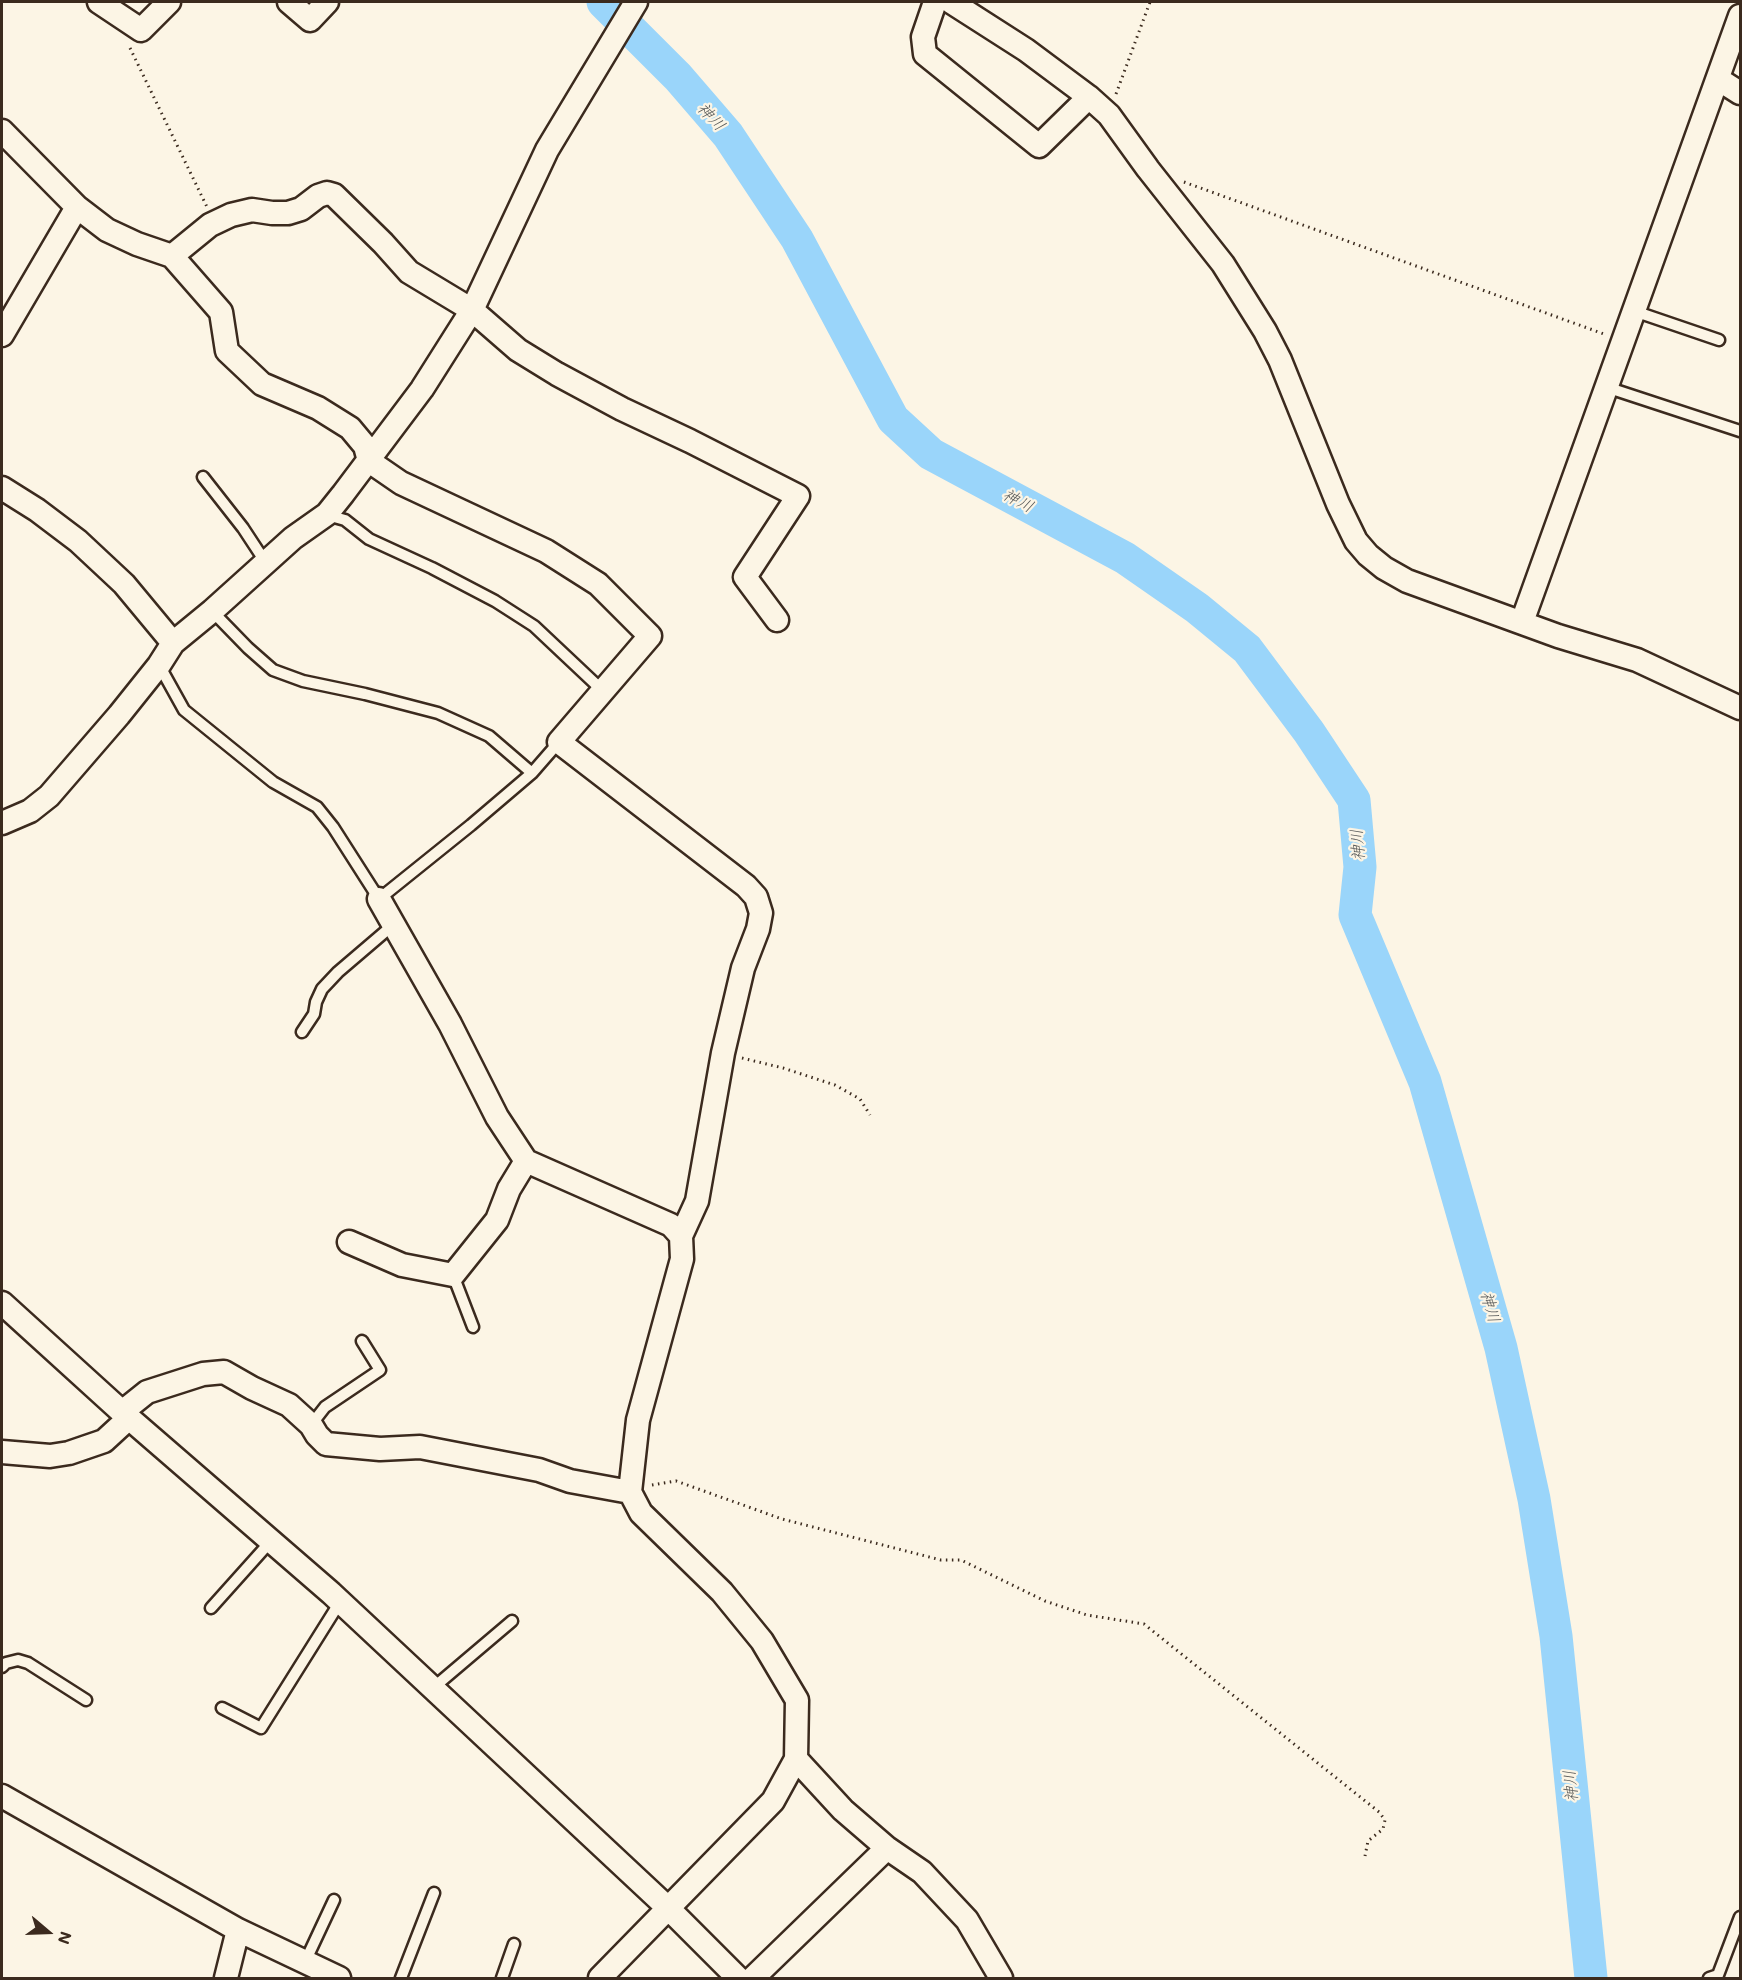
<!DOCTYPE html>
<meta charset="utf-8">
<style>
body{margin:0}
#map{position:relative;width:1742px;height:1980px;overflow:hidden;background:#fcf5e5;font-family:Mali,sans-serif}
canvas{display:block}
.frame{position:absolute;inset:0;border:3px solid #3b2a1e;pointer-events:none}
.north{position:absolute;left:18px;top:1902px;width:60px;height:60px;-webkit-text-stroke:4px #fcf5e5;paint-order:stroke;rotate:109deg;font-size:16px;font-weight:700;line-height:24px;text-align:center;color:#3b2a1e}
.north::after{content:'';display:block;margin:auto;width:21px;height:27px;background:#3b2a1e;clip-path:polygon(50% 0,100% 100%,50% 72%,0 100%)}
</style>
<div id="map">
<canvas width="1742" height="1980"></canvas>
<div class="frame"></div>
<div class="north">N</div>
</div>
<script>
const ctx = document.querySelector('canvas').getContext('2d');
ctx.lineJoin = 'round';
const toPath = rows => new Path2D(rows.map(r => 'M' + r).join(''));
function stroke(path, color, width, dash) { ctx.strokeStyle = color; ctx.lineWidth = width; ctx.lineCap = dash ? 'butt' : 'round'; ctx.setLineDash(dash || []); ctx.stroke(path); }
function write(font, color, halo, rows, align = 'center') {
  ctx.font = font + ' Mali,"Klee One",sans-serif'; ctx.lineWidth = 4.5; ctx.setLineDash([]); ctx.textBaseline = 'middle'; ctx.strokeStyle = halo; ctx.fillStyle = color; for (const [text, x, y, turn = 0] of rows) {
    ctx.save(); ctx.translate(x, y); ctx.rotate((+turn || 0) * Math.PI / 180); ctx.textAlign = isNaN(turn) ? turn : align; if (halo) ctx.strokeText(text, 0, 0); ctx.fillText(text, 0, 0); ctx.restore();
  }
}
stroke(toPath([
 [603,2,678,77,728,135,797,239,893,419,931,454,1125,558,1197,608,1247,649,1309,732,1354,800,1360,867,1355,915,1425,1082,1501,1348,1534,1499,1556,1636,1591,1978]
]), '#9ad5fa', 33);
const lane = toPath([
 [1634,311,1719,340],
 [1606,387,1740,431],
 [203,477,243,528,266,563],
 [327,515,345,520,369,539,432,568,495,601,534,626,603,691],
 [212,611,248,648,273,670,303,681,365,694,438,713,489,736,532,773],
 [159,665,184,710,273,782,317,807,333,827,379,899,471,825,532,773,559,742],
 [302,1032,314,1014,316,1002,322,989,338,972,393,925],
 [453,1275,473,1327],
 [311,1425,325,1407,380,1370,362,1341],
 [211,1608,271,1541],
 [2,1667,6,1663,18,1660,28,1663,86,1700],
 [433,1688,512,1621],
 [222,1708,261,1728,340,1602],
 [305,1962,334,1900],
 [401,1978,434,1893],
 [502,1978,514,1944],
 [1709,1978,1718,1975,1740,1917]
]);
const street = toPath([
 [99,2,141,30,169,2],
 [289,2,310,20,327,2],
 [935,2,923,37,925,54,1039,146,1089,97],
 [951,2,1026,50,1089,97,1109,115,1148,169,1223,264,1265,331,1280,360,1338,504,1356,541,1368,555,1384,568,1407,581,1558,636,1637,660,1740,708],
 [1718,79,1740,93],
 [2,131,77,207,107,230,137,244,172,256,221,312,227,351,262,384,318,408,350,428,365,446,369,461,401,483,546,551,598,584,650,636,559,742,746,886,756,897,761,913,758,929,743,968,723,1053,697,1201,681,1236],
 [172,256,210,225,231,215,252,210,272,213,288,213,301,209,318,196,327,193,334,195,383,243,409,272,472,310,518,350,557,374,622,409,690,441,798,496,745,577,777,620],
 [2,335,77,207],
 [2,488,37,510,78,541,124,584,173,643],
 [1522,622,1740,16],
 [2,823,30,811,49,796,119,715,159,665,173,643,212,611,293,538,327,514,343,494,422,389,472,310,547,150,636,2],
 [379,899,450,1024,497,1117,526,1161,671,1225,681,1236,682,1259,638,1420,630,1492,641,1513,722,1592,762,1641,797,1700,796,1759,773,1801,600,1978],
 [349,1242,402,1265,453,1275,497,1220,509,1189,526,1161],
 [2,1303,122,1412,331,1593,668,1908,738,1978],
 [122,1412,147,1392,203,1374,224,1372,252,1388,289,1405,311,1425,317,1435,326,1444,380,1449,420,1447,539,1470,570,1481,630,1492],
 [2,1452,50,1456,69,1453,104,1441,129,1418],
 [796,1759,843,1810,887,1848,922,1872,967,1920,1001,1978],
 [2,1796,238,1930,339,1978],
 [226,1978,238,1930],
 [753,1978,887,1848]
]);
stroke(lane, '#3b2a1e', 15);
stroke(street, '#3b2a1e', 27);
stroke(toPath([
 [130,48,207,207],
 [1116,94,1150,2],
 [1184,182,1604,334],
 [742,1058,783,1068,835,1085,860,1099,870,1115],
 [652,1485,676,1481,782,1519,941,1560,961,1560,1045,1601,1087,1615,1144,1624,1379,1812,1385,1820,1383,1829,1368,1841,1365,1856]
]), '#3b2a1e', 3, [1.5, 4.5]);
stroke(lane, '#fcf5e5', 10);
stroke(street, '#fcf5e5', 22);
write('italic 16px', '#535555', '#fcf5e5', [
 ["神川",711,117,47],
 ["神川",1018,501,28],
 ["神川",1358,845,-95],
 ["神川",1490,1307,74],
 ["神川",1571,1786,-96]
]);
</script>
